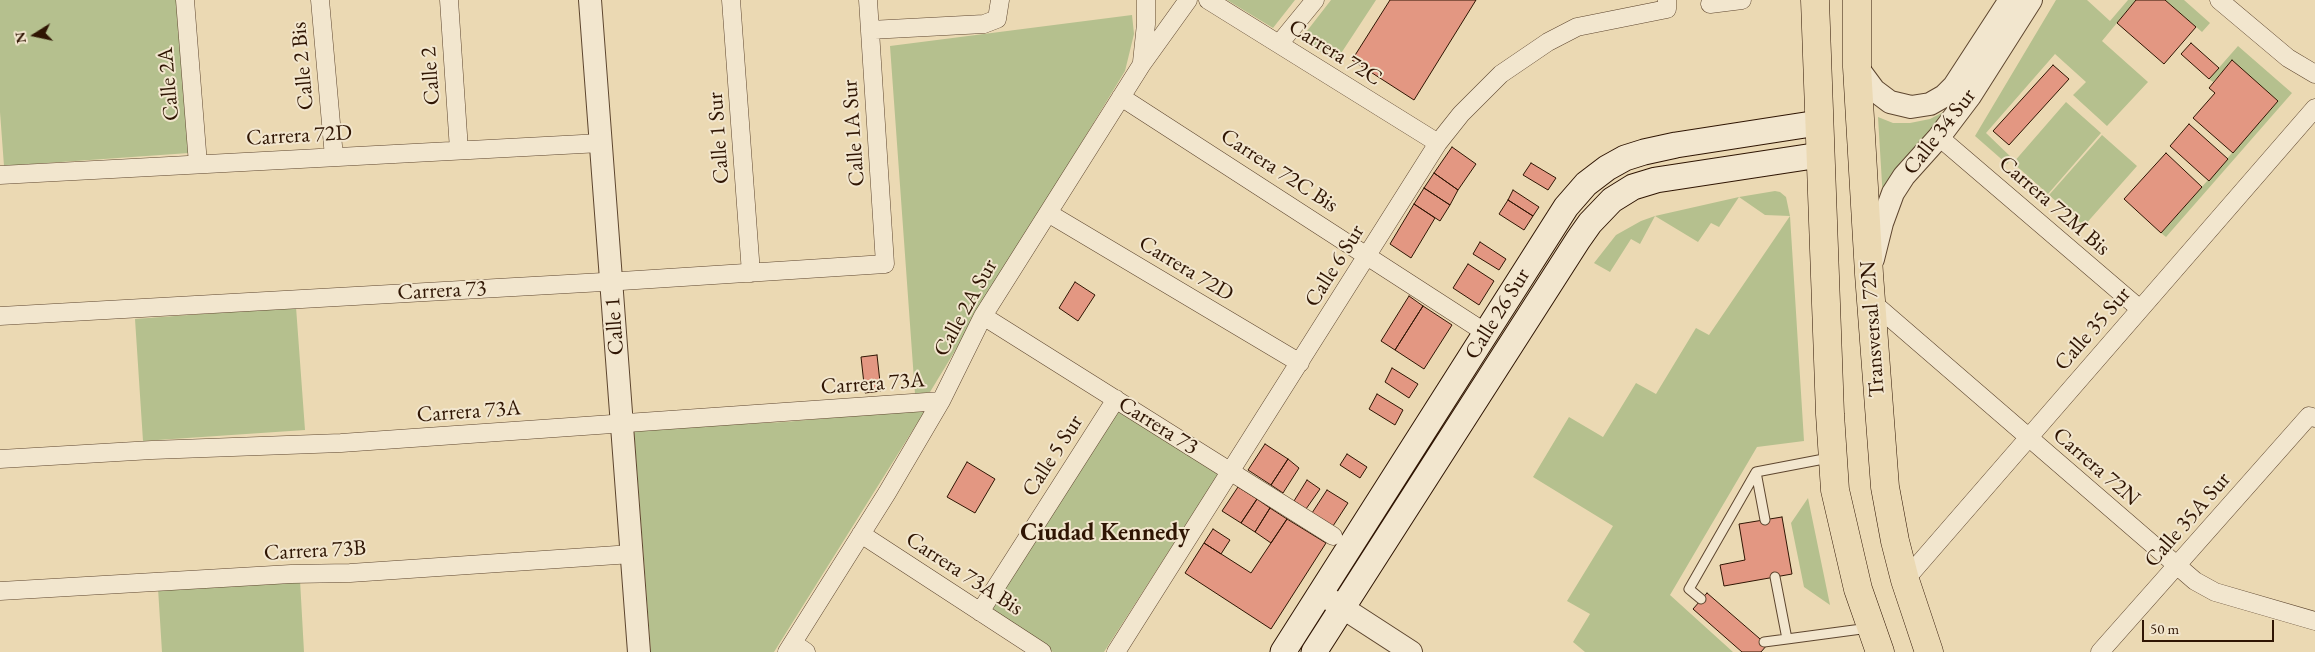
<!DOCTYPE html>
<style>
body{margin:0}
#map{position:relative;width:2315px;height:652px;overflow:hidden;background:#ebd9b3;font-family:"EB Garamond",serif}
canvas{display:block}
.north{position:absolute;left:10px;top:10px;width:50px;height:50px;-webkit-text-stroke:4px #f2e6ce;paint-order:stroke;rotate:260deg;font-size:14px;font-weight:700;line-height:20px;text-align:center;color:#2f1503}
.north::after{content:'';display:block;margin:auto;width:18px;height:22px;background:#2f1503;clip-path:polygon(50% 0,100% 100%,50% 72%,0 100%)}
.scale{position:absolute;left:2142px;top:620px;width:132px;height:22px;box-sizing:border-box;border:2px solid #2f1503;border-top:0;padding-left:6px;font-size:15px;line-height:18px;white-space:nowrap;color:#2f1503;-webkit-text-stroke:4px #f2e6ce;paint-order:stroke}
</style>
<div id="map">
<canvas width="2315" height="652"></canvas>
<div class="north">N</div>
<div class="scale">50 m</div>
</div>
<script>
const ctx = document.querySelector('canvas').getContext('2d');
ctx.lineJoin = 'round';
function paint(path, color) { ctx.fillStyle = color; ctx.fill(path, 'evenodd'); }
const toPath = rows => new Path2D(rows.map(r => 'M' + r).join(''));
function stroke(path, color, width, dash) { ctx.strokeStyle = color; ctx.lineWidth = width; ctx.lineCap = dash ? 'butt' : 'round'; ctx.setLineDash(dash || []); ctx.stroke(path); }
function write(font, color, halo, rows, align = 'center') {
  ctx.font = font + ' "EB Garamond",serif'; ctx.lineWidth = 4; ctx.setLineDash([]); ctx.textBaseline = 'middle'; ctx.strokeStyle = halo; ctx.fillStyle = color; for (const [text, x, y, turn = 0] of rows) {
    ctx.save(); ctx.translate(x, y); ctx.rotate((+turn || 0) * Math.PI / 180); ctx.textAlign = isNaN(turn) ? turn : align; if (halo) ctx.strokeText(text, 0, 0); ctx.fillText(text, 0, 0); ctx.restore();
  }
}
paint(toPath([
 [0,0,178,0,189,153,4,166,0,112],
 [1227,0,1295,0,1273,28],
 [1331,0,1376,0,1336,61,1300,40],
 [2056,0,2087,0,2110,21,2128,0,2136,0,2102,41,2148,82,2107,126,2073,95,2086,82,2055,54,1986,133,2012,158,2007,164,1975,136],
 [2165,0,2184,0,2210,23,2202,32],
 [1132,15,1134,34,1125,71,930,392,915,394,890,46],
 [2238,46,2292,93,2166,237,2161,233,2278,101,2232,61,2213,82,2209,79],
 [2066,102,2101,133,2048,194,2013,163],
 [1955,106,1883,200,1878,117,1893,123,1910,123,1930,119],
 [2102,135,2137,166,2084,226,2049,195],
 [1775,191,1780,192,1786,197,1790,216,1804,441,1757,447,1670,595,1733,652,1585,652,1573,642,1590,614,1567,601,1613,526,1533,477,1569,417,1603,437,1636,383,1656,394,1696,328,1709,335,1790,216,1765,215,1739,197,1719,227,1711,223,1698,242,1655,216,1640,244,1631,239,1610,272,1594,263,1616,235,1641,221,1655,216,1739,197],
 [296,307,305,430,143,441,135,319],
 [1120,408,1219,473,1104,652,1053,652,990,611],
 [926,409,774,652,651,652,634,429,785,422],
 [1808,498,1830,605,1804,587,1791,523],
 [300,580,304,652,162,652,158,588]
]), '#b5c08e');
const building = toPath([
 [1390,0,1476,0,1414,100,1352,60,1390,0],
 [2136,0,2165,0,2196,27,2164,64,2117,23,2136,0],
 [2191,43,2219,68,2209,79,2181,54,2191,43],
 [2232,60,2278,101,2233,153,2193,118,2215,93,2209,88,2232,60],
 [2053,65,2069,79,2009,145,1993,131,2053,65],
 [2189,124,2228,159,2209,181,2170,146,2189,124],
 [1452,147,1476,164,1458,190,1434,173,1452,147],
 [2166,153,2202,187,2161,233,2124,199,2166,153],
 [1531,163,1556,178,1548,190,1523,175,1531,163],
 [1434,173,1458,190,1450,205,1424,188,1434,173],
 [1424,188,1450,205,1440,221,1414,204,1424,188],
 [1513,190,1539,207,1533,216,1508,200,1513,190],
 [1508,200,1533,216,1524,230,1499,214,1508,200],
 [1414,204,1435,218,1411,258,1390,244,1414,204],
 [1480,242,1506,259,1499,270,1473,254,1480,242],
 [1468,264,1494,281,1479,305,1453,288,1468,264],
 [1075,282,1095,295,1078,321,1059,308,1075,282],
 [1409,296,1423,306,1395,350,1381,341,1409,296],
 [1423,306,1452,325,1424,369,1395,350,1423,306],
 [877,355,881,391,865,393,861,357,877,355],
 [1392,368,1418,384,1409,398,1385,382,1392,368],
 [1377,394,1403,410,1395,425,1369,409,1377,394],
 [1265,444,1288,459,1271,485,1248,470,1265,444],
 [1347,454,1367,467,1360,478,1340,465,1347,454],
 [1288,459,1299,468,1283,493,1271,485,1288,459],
 [967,462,995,479,975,513,947,497,967,462],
 [1307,480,1320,489,1306,509,1294,501,1307,480],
 [1238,487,1257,499,1241,523,1222,511,1238,487],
 [1327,490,1348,503,1333,526,1312,513,1327,490],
 [1257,499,1270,508,1255,532,1241,523,1257,499],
 [1270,508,1287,519,1271,543,1255,532,1270,508],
 [1782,517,1792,574,1724,586,1720,565,1745,560,1739,524,1782,517],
 [1287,519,1326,543,1271,629,1185,573,1204,543,1251,573,1287,519],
 [1213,529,1230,540,1221,554,1204,543,1213,529],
 [1707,593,1767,645,1761,652,1742,652,1693,609,1707,593]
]);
paint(building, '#e39782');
stroke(building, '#2f1503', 1);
const service = toPath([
 [1765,520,1756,472,1829,458],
 [1775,577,1787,639,1869,628],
 [1701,599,1689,589,1756,472],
 [1764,642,1787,639]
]);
const minor = toPath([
 [185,0,198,164],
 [320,0,334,157],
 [449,0,459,150],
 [731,0,751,273],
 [1208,0,1438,143],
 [2219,0,2288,58,2315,74],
 [1710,4,1742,0],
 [870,30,984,24,997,19,1000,0],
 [1279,44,1315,0],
 [1142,62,1146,24,1146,0],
 [1121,97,1486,333],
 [1939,137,2140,309],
 [0,175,601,143],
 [1048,213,1300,363],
 [1872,302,2195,581,2215,592,2315,621],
 [0,316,621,281,885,264,868,0],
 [983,316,1333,536],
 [0,459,152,450,341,443,941,401],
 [861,534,1042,652],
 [1905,580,2315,108],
 [0,591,291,574,350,573,632,554],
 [980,612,1116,399],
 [793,643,806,652],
 [787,652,887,493,941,401,983,316,1142,64,1188,0],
 [1116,652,1438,143,1461,114,1501,74,1548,42,1577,27,1667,9,1667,0],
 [2100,652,2309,416,2315,418]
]);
const tertiary = toPath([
 [590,0,639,652],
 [1857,67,1874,90,1890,102,1911,107,1930,104,1944,96,1954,86,2010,0],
 [1873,259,1882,223,1893,193,1904,176,1939,137,1970,96,2031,0],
 [1320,593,1411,652]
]);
const secondary = toPath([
 [1283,652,1566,207,1586,184,1607,168,1625,158,1644,152,1676,145,1818,123],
 [1314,652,1578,240,1590,223,1612,200,1633,187,1656,180,1820,155]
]);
const primary = toPath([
 [1815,0,1830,414,1835,490,1858,589,1880,652],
 [1857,0,1857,67,1869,274,1885,487,1895,541,1905,580,1929,652]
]);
stroke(service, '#5e462f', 11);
stroke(minor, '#5e462f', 19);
stroke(tertiary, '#5e462f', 24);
stroke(secondary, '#2f1503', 27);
stroke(primary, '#2f1503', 29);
stroke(service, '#f2e6ce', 9);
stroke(minor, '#f2e6ce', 18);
stroke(tertiary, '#f2e6ce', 22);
stroke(secondary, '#f2e6ce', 25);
stroke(primary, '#ebd9b3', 28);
write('22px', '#2f1503', '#f2e6ce', [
 ["Carrera 72C",1335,53,32],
 ["Calle 2 Bis",303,66,-95],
 ["Calle 2",431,76,-94],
 ["Calle 2A",169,84,-95],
 ["Calle 34 Sur",1940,132,-52],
 ["Calle 1A Sur",854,133,-94],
 ["Carrera 72D",299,136,-3],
 ["Calle 1 Sur",719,138,-94],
 ["Carrera 72C Bis",1279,171,33],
 ["Carrera 72M Bis",2054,206,41],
 ["Calle 6 Sur",1335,266,-58],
 ["Carrera 72D",1186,269,31],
 ["Carrera 73",442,291,-3],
 ["Calle 2A Sur",966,308,-61],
 ["Calle 26 Sur",1498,314,-58],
 ["Calle 1",615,326,-94],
 ["Transversal 72N",1873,329,-94],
 ["Calle 35 Sur",2093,329,-49],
 ["Carrera 73A",873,384,-4],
 ["Carrera 73A",469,412,-4],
 ["Carrera 73",1158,426,32],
 ["Calle 5 Sur",1053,456,-57],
 ["Carrera 72N",2096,467,41],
 ["Calle 35A Sur",2188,520,-49],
 ["Carrera 73B",315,551,-3],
 ["Carrera 73A Bis",964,574,33]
]);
write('bold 24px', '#2f1503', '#f2e6ce', [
 ["Ciudad Kennedy",1105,533]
]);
</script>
